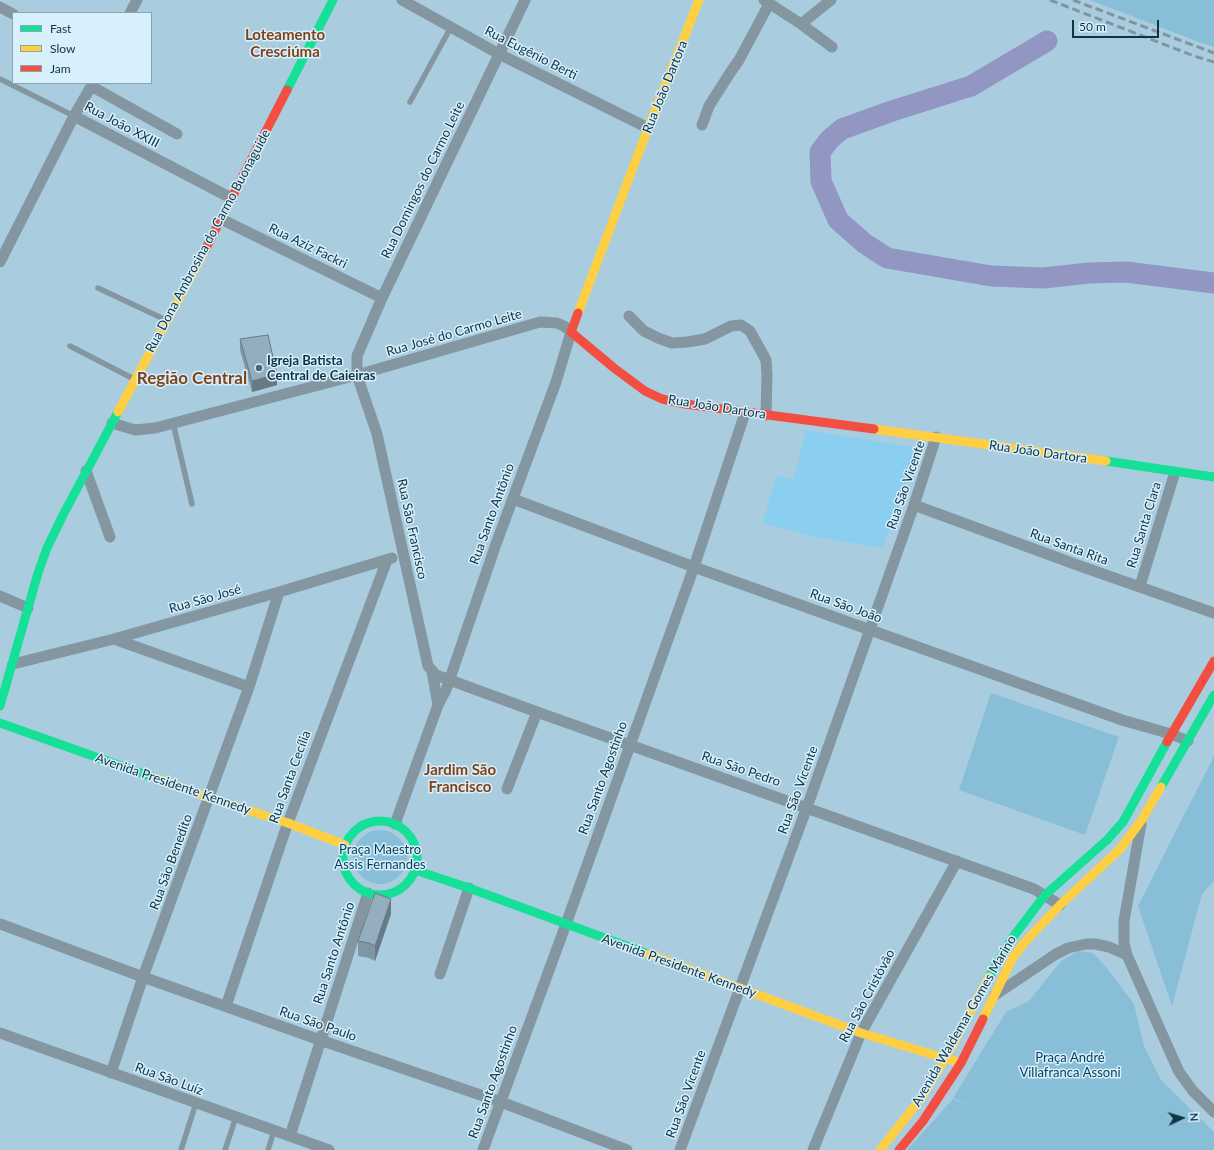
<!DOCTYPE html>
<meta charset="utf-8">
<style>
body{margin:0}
#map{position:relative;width:1214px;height:1150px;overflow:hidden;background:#a9cddf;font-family:Lato,sans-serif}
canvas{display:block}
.legend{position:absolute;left:12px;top:12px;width:140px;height:72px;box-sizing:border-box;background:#d8effc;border:1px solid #87a4b2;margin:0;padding:5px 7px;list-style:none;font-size:12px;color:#0e3343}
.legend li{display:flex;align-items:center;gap:8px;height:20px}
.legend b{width:20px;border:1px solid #87a4b2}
.north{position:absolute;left:1162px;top:1098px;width:40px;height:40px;-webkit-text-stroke:3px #d8effc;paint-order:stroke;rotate:86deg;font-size:11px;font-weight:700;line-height:16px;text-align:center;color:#0e3343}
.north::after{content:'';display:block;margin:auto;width:14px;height:18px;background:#0e3343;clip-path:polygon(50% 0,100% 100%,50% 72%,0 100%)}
.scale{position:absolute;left:1072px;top:20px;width:87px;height:18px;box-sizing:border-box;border:2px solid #0e3343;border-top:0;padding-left:5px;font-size:12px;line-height:14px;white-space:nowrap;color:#0e3343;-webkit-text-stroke:3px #d8effc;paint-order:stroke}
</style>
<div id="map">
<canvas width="1214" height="1150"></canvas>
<ul class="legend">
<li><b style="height:5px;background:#16e098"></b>Fast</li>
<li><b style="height:5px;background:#ffcf43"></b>Slow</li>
<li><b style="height:5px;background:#f24e42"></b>Jam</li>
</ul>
<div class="north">N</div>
<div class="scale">50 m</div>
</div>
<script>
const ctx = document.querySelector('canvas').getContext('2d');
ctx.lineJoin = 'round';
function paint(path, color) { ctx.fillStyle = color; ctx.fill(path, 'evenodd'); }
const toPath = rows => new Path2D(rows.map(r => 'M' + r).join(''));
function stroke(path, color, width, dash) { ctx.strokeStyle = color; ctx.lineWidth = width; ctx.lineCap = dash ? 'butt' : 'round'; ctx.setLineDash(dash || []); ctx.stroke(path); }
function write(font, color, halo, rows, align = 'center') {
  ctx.font = font + ' Lato,sans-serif'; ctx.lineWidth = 3; ctx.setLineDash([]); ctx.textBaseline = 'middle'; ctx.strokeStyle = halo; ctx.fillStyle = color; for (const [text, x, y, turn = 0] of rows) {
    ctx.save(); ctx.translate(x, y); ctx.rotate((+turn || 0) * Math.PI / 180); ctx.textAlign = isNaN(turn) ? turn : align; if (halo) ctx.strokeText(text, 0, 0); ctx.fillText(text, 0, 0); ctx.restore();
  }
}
paint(toPath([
 [806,430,911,447,917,450,899,505,882,548,812,536,762,523,777,476,794,479]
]), '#8acef0');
paint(toPath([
 [1090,0,1214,0,1214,47,1199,42],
 [991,693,1119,737,1085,835,959,790],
 [1214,756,1214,881,1202,894,1172,1006,1138,906],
 '353 857a27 27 0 1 1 54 0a27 27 0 1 1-54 0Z',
 [1079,951,1093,953,1106,967,1134,1004,1144,1046,1161,1080,1214,1132,1214,1150,907,1150,953,1099,970,1106,953,1098,1006,1012,1029,1001,1062,960]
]), '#89bed8');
stroke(toPath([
 [1047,41,971,86,892,111,842,129,830,139,820,152,821,181,838,220,864,243,887,258,991,276,1043,278,1089,273,1126,272,1214,283]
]), '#9196c3', 21);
stroke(toPath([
 [0,79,74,116],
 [410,102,451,27],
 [98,288,166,320],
 [70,346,134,379],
 [173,423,192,504],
 [181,1150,196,1103],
 [225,1150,236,1117],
 [268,1150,274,1131]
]), '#84969f', 5.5);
stroke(toPath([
 [402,0,499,54,648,128],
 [525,0,382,298,357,356,357,375,377,434,428,666,436,675,537,712,1034,889,1060,905],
 [764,0,801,24,832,47],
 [0,7,13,14],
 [130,13,137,0],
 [801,24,831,0],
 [91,86,177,134],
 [74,116,231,198],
 [702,125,709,106,730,73,739,60,769,4],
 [221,219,382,298],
 [0,262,74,116,93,83],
 [629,316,644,331,658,338,672,343,687,342,705,339,731,326,741,325,750,331,766,360,767,375,766,415],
 [112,423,135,430,155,428,357,375,540,322,557,323,564,326,571,332,556,382,496,544,446,690,438,705,395,824],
 [86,471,110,537],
 [513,499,694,567,1122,720,1171,734,1188,741],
 [914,505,1080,566,1214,613],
 [1140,586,1175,472],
 [0,596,28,608],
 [114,639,249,687],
 [13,664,114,639,279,592,392,558],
 [432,671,438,705],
 [507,789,537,712],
 [1141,824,1124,921,1124,943,1127,955,1179,1072,1193,1091,1214,1112],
 [0,924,143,977,320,1040,501,1102,627,1150],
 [440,974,469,888],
 [995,995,1056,954,1068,948,1086,944,1095,944,1109,947,1127,955],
 [226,1006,285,831,387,560],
 [0,1033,329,1150],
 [111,1073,143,977,249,687,279,592],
 [290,1136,368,893],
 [483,1150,566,924,694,567,745,413],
 [680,1150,807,807,914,505,936,437],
 [813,1150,861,1033,957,861]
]), '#84969f', 11);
stroke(toPath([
 [287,90,333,0],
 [1106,461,1214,477],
 [0,706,38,573,47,548,63,515,118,412],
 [0,723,155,778],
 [1161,787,1214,695],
 '343 858a37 37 0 1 1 74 0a37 37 0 1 1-74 0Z',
 [415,870,469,888,648,954],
 [989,977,1013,937,1045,895,1107,840,1123,822,1167,742]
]), '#16e098', 9);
stroke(toPath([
 [578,313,648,128,699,0],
 [118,412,205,250],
 [874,429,1106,461],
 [155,778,210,798,288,823,345,845],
 [648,954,861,1033,961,1063],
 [983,1019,1012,959,1024,943,1060,905,1120,849,1141,821,1161,787],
 [880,1150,922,1097,945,1059,989,977]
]), '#ffcf43', 9);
stroke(toPath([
 [205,250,287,90],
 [578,313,571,332,614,368,645,391,662,399,685,404,874,429],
 [1167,742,1214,661],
 [899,1150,923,1121,961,1063,983,1019]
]), '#f24e42', 9);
stroke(toPath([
 [1050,0,1194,56,1214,62],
 [1073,0,1214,53]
]), '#7f96a0', 3, [8, 4]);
paint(toPath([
 [240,339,277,385,252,392,240,350],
 [391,914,375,961,369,958,358,956,358,941]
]), '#8096a4');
paint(toPath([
 [277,374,277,385,252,392,252,381],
 [391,899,391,914,375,961,375,946]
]), '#687a86');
const building = toPath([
 [268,335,277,374,252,381,240,339,268,335],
 [375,893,391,899,375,946,369,943,358,941,375,893]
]);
paint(building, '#95aebf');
stroke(building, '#687a86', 1);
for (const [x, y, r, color] of [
 [259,368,4,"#44697a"]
]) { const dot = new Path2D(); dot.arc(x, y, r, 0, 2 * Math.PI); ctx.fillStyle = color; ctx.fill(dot); stroke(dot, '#d8effc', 1.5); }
write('13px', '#0e3343', '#d8effc', [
 ["Rua Eugênio Berti",531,53,27],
 ["Rua João Dartora",665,87,-68],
 ["Rua João XXIII",122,125,28],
 ["Rua Domingos do Carmo Leite",423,180,-64],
 ["Rua Dona Ambrosina do Carmo Buonaguide",208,241,-62],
 ["Rua Aziz Fackri",308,246,26],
 ["Rua José do Carmo Leite",454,333,-16],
 ["Rua João Dartora",717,407,9],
 ["Rua João Dartora",1038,452,8],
 ["Rua São Vicente",906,485,-71],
 ["Rua Santo Antônio",492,514,-70],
 ["Rua Santa Clara",1144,525,-73],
 ["Rua São Francisco",412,529,78],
 ["Rua Santa Rita",1069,547,20],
 ["Rua São José",205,599,-16],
 ["Rua São João",846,606,20],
 ["Rua São Pedro",741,769,19],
 ["Rua Santa Cecília",290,777,-70],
 ["Rua Santo Agostinho",603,778,-70],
 ["Avenida Presidente Kennedy",173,784,19],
 ["Rua São Vicente",798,790,-70],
 ["Rua São Benedito",171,862,-70],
 ["Rua Santo Antônio",334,953,-72],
 ["Avenida Presidente Kennedy",679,966,20],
 ["Rua São Cristóvão",867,996,-62],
 ["Avenida Waldemar Gomes Marino",964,1021,-60],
 ["Rua São Paulo",318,1024,19],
 ["Rua São Luíz",169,1079,20],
 ["Rua Santo Agostinho",493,1082,-70],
 ["Rua São Vicente",686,1094,-70]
]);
write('bold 13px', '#0e3343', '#d8effc', [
 ["Igreja Batista",267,361],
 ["Central de Caieiras",267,376]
], 'left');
write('13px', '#003e55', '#d8effc', [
 ["Praça Maestro",380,850],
 ["Assis Fernandes",380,865],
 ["Praça André",1070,1058],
 ["Villafranca Assoni",1070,1073]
]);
write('bold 15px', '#804219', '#d8effc', [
 ["Loteamento",285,35],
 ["Cresciúma",285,52],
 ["Jardim São",460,770],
 ["Francisco",460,787]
]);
write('bold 17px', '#804219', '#d8effc', [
 ["Região Central",192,379]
]);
</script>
